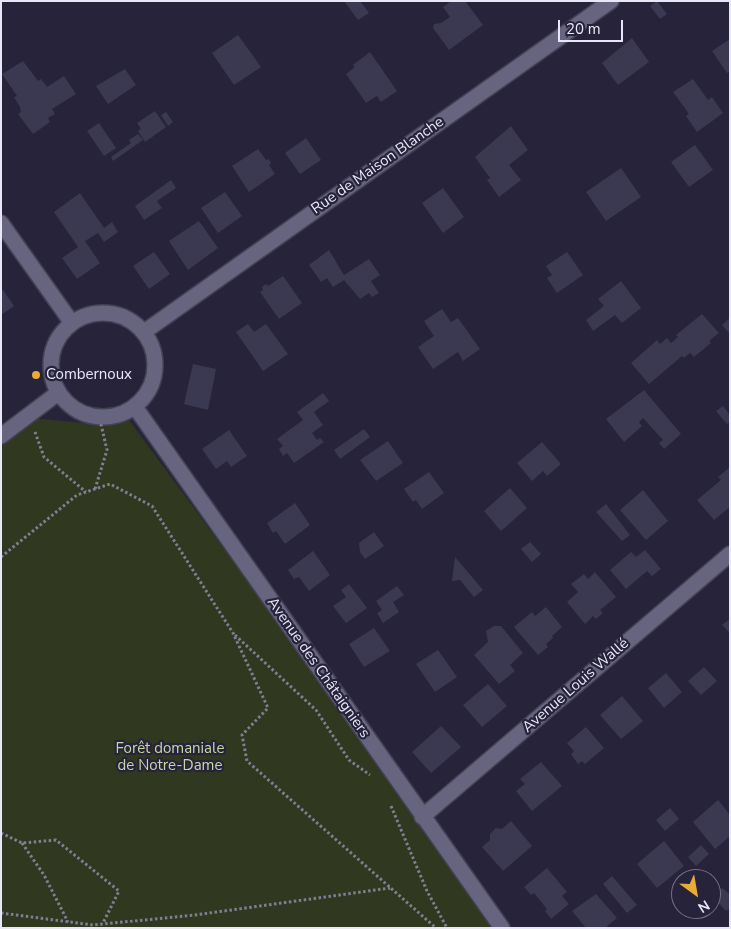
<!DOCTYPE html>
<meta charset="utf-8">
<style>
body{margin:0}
#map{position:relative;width:731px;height:929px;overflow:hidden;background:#26233a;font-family:"Nunito Sans",sans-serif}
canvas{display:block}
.frame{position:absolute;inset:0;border:2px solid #e8e7f7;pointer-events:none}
.north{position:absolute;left:671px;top:869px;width:50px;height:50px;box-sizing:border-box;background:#26233a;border:1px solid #747186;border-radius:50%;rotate:148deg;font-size:14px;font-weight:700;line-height:20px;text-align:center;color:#e8e7f7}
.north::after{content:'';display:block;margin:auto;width:18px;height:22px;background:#e9ab38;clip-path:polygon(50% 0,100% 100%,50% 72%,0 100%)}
.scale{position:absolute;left:558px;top:20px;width:65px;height:22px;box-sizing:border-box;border:2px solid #e8e7f7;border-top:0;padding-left:6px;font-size:15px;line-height:18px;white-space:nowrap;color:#e8e7f7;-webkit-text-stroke:4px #26233a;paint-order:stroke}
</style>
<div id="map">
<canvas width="731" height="929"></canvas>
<div class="frame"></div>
<div class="north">N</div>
<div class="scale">20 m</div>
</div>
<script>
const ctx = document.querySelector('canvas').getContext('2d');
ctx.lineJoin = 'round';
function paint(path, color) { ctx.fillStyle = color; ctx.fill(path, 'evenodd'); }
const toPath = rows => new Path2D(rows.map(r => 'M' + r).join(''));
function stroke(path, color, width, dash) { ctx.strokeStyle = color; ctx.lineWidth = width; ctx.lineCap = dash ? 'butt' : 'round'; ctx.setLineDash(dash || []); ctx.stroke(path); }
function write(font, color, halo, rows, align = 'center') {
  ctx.font = font + ' "Nunito Sans",sans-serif'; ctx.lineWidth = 4.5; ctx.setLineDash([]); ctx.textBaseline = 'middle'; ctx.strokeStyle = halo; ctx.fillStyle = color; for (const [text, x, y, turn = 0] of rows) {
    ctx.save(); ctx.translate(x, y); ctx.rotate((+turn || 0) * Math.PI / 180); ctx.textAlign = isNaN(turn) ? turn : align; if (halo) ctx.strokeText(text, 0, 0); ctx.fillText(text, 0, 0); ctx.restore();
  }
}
paint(toPath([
 [126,416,422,817,502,928,1,928,1,438,30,418,84,423]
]), '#313820');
paint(toPath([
 [344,1,360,1,369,13,358,20],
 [451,1,465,1,483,25,449,50,433,28,434,24,441,23,450,17,443,7],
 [657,1,667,14,660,19,650,6],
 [238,35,261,67,234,85,212,53],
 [632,38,649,62,618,85,602,63],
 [730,39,730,71,727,73,712,51],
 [370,52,397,91,381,102,377,96,366,103,346,74,355,67,353,65],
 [23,61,38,81,41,79,47,87,64,76,76,94,52,109,55,114,48,118,50,122,33,134,18,114,21,112,20,107,14,97,17,96,2,74],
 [125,69,136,85,108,104,96,86],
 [693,79,708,100,712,97,723,113,697,132,686,116,689,114,673,92],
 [155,111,166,127,145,142,138,131,141,129,137,123],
 [166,112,173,122,168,126,161,115],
 [99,123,116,148,104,156,87,131],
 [511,126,528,150,509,165,521,180,499,197,487,180,490,178,475,157],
 [138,134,143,140,113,161,111,157,131,143,129,140],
 [306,138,321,160,300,174,285,153],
 [695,145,713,170,689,187,671,162],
 [258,149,266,160,269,159,271,163,269,165,275,174,249,192,232,166],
 [621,168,641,197,606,221,586,192],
 [171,180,176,188,157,201,162,208,144,220,135,206],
 [443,188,464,217,443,233,422,203],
 [225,192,242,216,218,233,201,208],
 [80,193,104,228,112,222,118,232,104,242,98,233,85,241,100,263,77,279,62,258,78,247,54,212],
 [199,221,218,248,188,270,169,241],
 [329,250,344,275,369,259,380,275,371,281,379,293,372,297,369,293,360,299,344,280,333,287,327,278,321,282,309,265],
 [154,252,170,274,149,289,133,266],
 [567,252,583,275,557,293,547,278,552,275,546,266],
 [283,276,302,303,279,319,260,292,263,290,262,287,266,284,268,286],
 [621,281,641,308,622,323,615,315,593,331,586,320,604,306,598,299],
 [3,290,14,306,1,315,1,291],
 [442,309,451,322,458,318,480,349,463,361,458,352,433,369,418,347,434,336,424,321],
 [702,314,719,333,709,341,711,343,694,357,690,353,684,358,682,356,649,384,631,363,657,340,660,344,667,338,671,343,678,337,676,335],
 [730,318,730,334,722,325],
 [248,324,254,332,266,324,288,354,263,371,236,332],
 [193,364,216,369,208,410,184,404],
 [644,390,681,434,664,449,659,443,663,440,643,418,639,422,642,426,624,442,606,419],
 [323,393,329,401,314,412,323,425,312,433,317,440,320,438,324,442,294,463,287,453,283,456,279,449,283,446,277,439,303,420,297,412],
 [723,406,730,415,730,422,727,424,716,411],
 [364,429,370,437,340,459,334,450],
 [229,430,247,456,231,467,227,461,216,469,202,449],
 [388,441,403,463,376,481,360,460],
 [542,442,561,464,547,476,543,471,532,481,517,463],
 [730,467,730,507,714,520,697,500,721,480,718,477],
 [429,472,444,493,422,509,416,500,413,502,404,489],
 [510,488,527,508,501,531,484,511],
 [643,490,668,521,646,540,620,510],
 [295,503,310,525,285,544,276,531,273,533,267,523],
 [606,504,630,535,622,541,596,512],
 [374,532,384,546,365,559,360,552,359,543],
 [530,542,541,554,532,562,521,549],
 [645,550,661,569,652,576,647,571,626,589,610,570,631,552,636,557],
 [313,551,330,575,309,591,299,577,294,579,288,570],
 [455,557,483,590,474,597,460,580,452,581],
 [595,572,616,597,600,610,603,613,596,619,593,616,585,624,567,602,578,592,571,584,584,574,588,579],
 [349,584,367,608,346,623,333,606,346,597,341,590],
 [397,586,404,595,393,602,399,612,383,623,377,613,382,610,376,601],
 [546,607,562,627,552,636,553,638,546,644,548,647,538,655,514,627,532,612,535,616],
 [730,619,730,633,722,625],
 [494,626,501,626,523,653,510,665,515,671,499,684,474,655,488,642,486,631],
 [374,628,390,651,364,667,349,644],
 [438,650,457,677,435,692,416,664],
 [704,667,717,681,701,695,688,681],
 [666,673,682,692,664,708,648,688],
 [488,684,507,706,482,727,463,705],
 [622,696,643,721,621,739,600,715],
 [441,726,461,747,431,773,412,752],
 [586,727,604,748,585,764,582,761,578,764,571,754,574,751,567,743],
 [541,762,562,786,532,811,516,791,525,784,520,779],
 [718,800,730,815,730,836,715,849,693,822],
 [670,808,679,819,665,831,656,820],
 [511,821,532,846,503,871,482,847,490,840,490,834,496,828,502,829],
 [664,841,684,866,657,888,637,864],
 [701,845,709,854,696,866,688,857],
 [547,868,567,892,562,896,569,904,551,919,545,911,547,909,534,893,531,895,524,887],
 [612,876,637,905,627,913,603,884],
 [722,888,730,894,730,908,726,911,713,897],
 [596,894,617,918,605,928,586,928,572,911]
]), '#3b3952');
const minor = toPath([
 [1,223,72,323],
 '51 365a52 52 0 1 1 104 0a52 52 0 1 1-104 0Z',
 [144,332,611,1],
 [135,407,502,928],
 [1,436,58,393],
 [422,817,730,554]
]);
stroke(minor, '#434154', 18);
stroke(toPath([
 [35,432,44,457,86,492],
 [95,489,107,450,100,420],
 [1,557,77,495,110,484,152,506,233,633,268,708,242,735,247,761,436,928],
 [235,635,316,710,349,760,370,775],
 [391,806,427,891,447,928],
 [1,833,22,843,56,840,119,891,103,923],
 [22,843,44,875,68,922],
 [1,913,93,925,195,915,390,888]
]), '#807e92', 3, [2.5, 2.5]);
stroke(minor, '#66647f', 15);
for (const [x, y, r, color] of [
 [36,375,5,"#e9ab38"]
]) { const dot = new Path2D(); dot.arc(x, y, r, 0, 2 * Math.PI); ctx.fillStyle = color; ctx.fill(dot); stroke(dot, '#26233a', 2); }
write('15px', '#e8e7f7', '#26233a', [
 ["Rue de Maison Blanche",378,166,-35],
 ["Avenue des Châtaigniers",318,668,55],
 ["Avenue Louis Wallé",576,686,-41]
]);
write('15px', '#e8e7f7', '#26233a', [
 ["Combernoux",46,375]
], 'left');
write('15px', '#c7d7a2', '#26233a', [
 ["Forêt domaniale",170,749],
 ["de Notre-Dame",170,766]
]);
</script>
